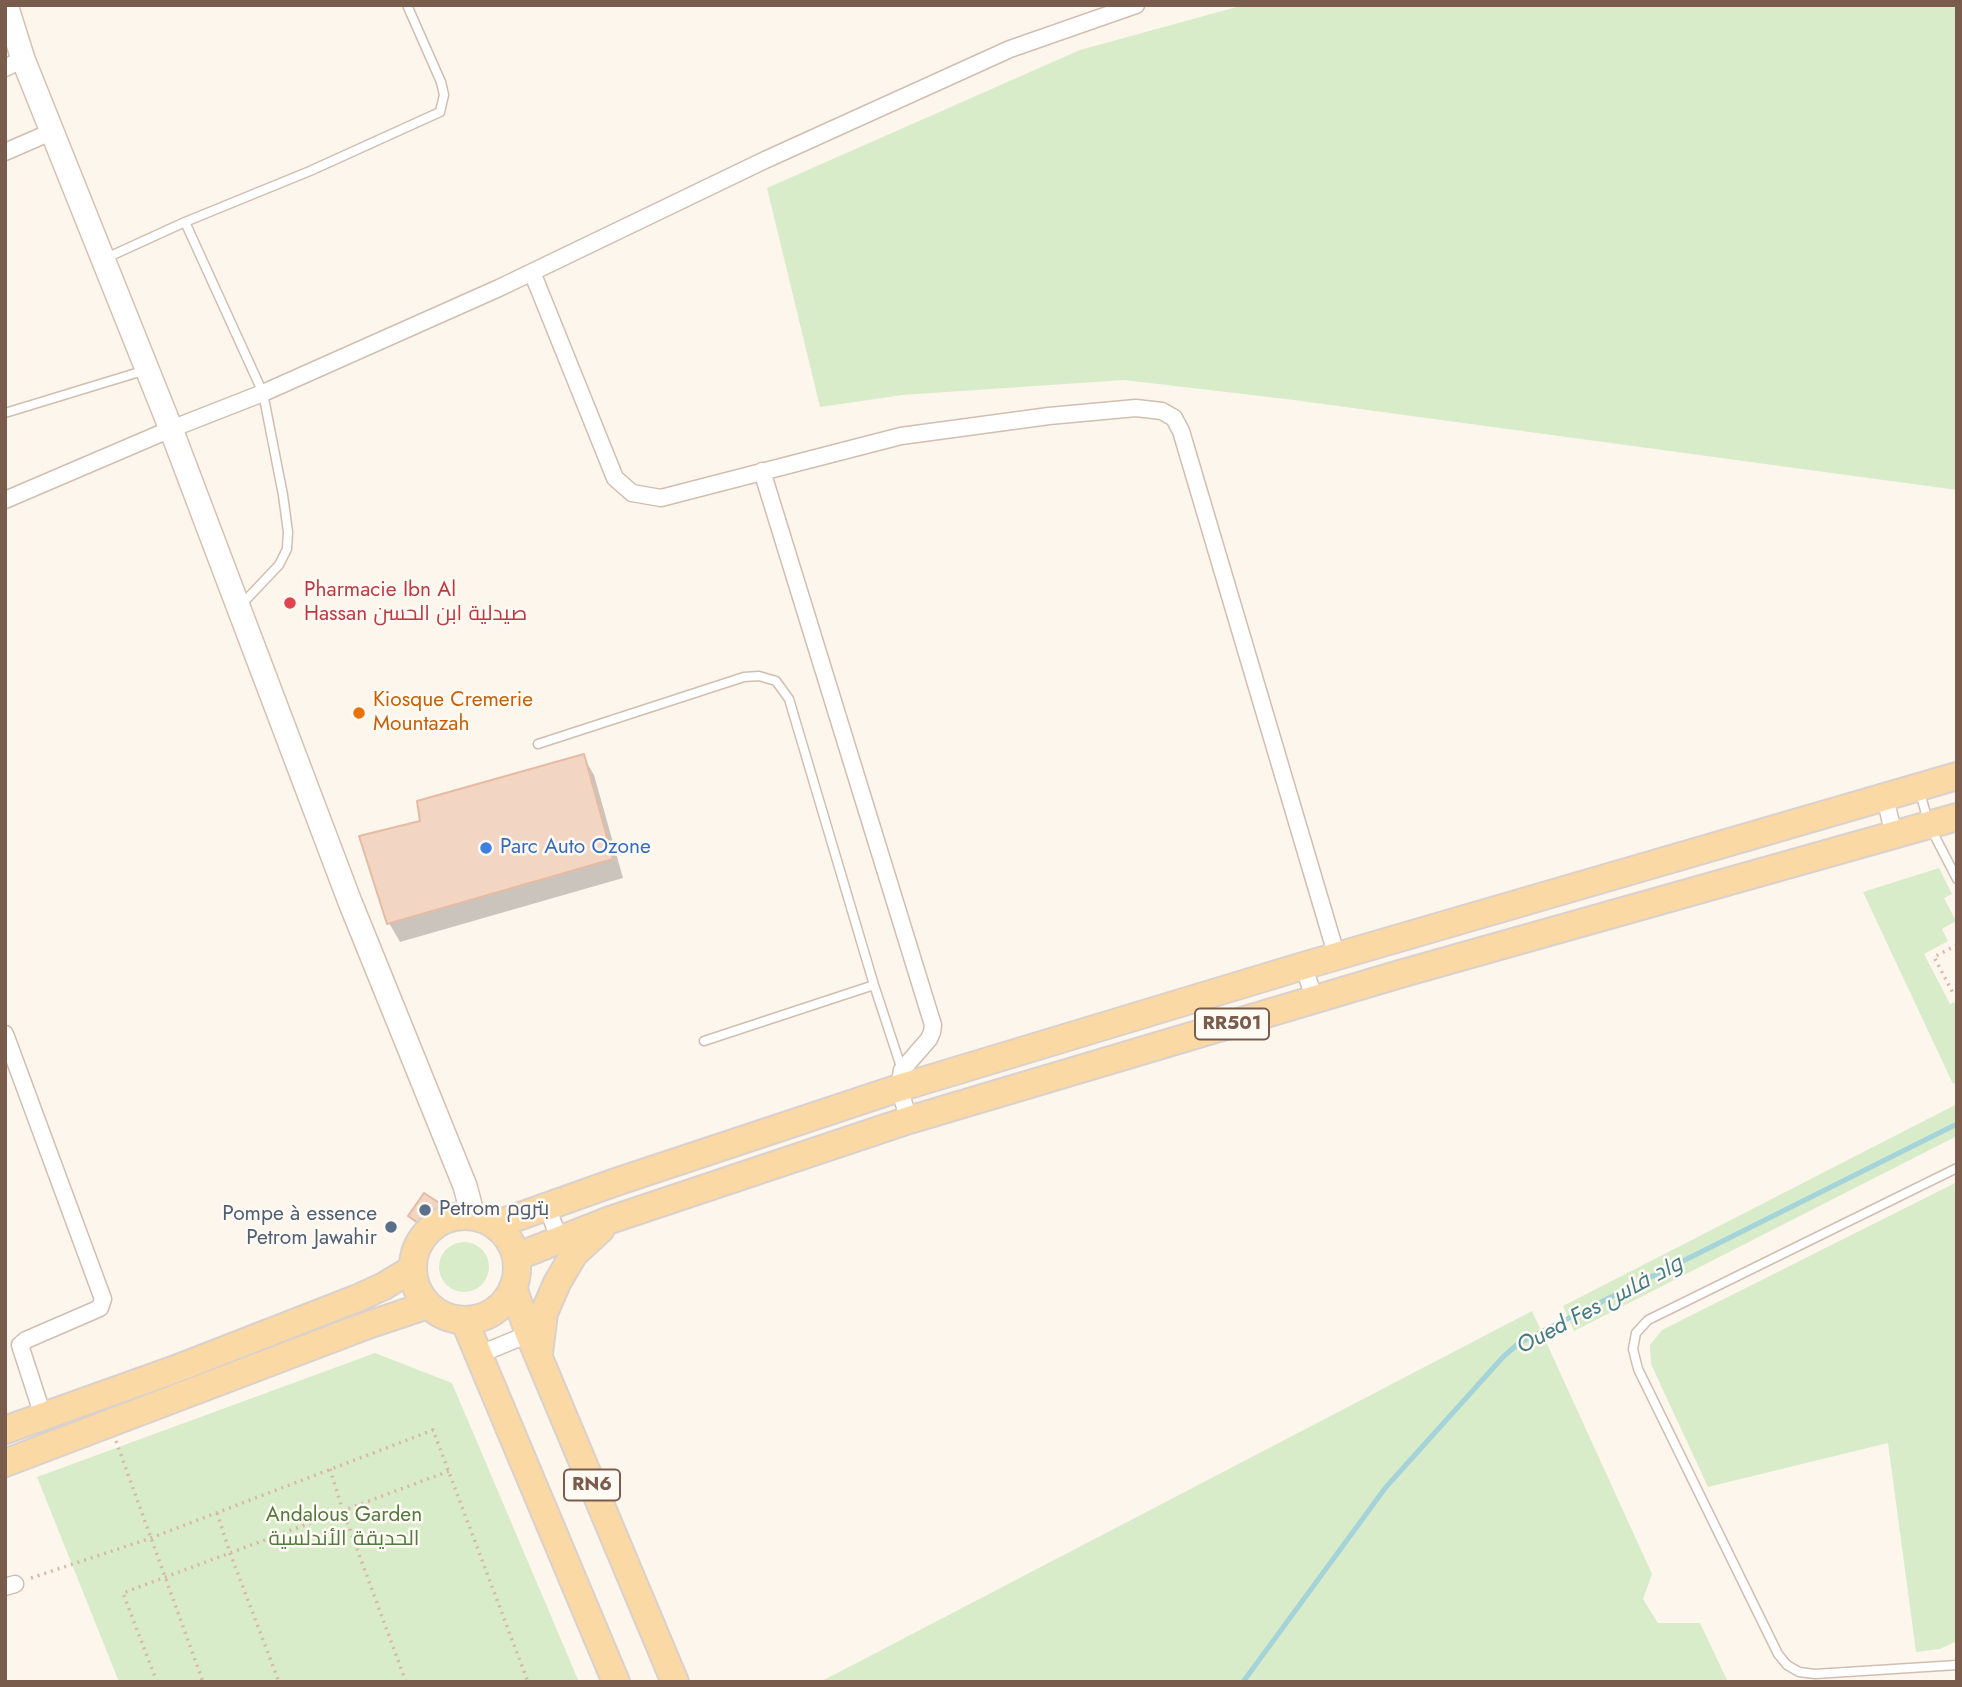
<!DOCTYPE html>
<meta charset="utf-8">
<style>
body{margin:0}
#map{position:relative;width:1962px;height:1687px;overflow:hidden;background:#fdf6ec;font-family:Jost,sans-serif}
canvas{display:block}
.frame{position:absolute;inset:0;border:7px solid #7a5c4d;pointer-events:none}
</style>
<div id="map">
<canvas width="1962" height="1687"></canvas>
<div class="frame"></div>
</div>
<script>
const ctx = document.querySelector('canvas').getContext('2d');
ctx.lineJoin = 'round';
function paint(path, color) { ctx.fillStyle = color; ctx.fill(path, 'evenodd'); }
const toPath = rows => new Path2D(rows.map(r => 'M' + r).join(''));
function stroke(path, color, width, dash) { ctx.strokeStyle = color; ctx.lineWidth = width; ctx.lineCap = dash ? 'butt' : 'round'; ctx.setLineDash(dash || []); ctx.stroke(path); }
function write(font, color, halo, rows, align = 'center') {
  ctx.font = font + ' Jost,Cairo,sans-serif'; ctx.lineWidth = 5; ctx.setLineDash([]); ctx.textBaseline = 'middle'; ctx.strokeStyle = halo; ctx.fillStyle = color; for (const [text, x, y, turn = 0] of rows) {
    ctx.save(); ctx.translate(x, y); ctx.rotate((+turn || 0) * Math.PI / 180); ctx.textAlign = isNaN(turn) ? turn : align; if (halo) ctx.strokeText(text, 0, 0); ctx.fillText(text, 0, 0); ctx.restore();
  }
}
paint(toPath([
 [1244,5,1957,5,1957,490,1294,400,1124,380,903,395,820,407,767,188,1080,50],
 [1939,868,1952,894,1944,898,1956,921,1942,929,1948,941,1924,954,1950,1004,1957,1001,1957,1082,1953,1084,1863,892],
 [1957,1104,1957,1136,1574,1331,1563,1306],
 [1957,1182,1957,1641,1940,1649,1916,1652,1888,1443,1708,1487,1651,1364,1650,1345,1662,1330],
 '439 1267a25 25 0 1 1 50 0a25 25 0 1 1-50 0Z',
 [1532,1311,1652,1574,1643,1599,1658,1623,1700,1623,1728,1682,820,1682],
 [375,1353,452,1383,579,1682,119,1682,37,1477]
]), '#d8ecc9');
paint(toPath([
 [583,756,594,775,623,878,400,942,389,923,422,822],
 [440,1205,442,1209,428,1230,410,1217]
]), '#0003');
stroke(toPath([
 [1243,1682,1386,1487,1503,1357,1519,1343,1957,1124]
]), '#a5d3da', 5);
const building = toPath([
 [584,754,613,859,387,924,359,836,420,821,417,801,584,754],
 [424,1193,441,1204,425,1228,408,1216,424,1193]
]);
paint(building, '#f3d5c3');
stroke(building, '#e6bba3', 2);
const lane = toPath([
 [185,222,310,171,440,112,444,95,441,82,407,5],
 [104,259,185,222,263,393,283,495,288,532,287,549,279,565,241,605],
 [5,413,146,370],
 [538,744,744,677,759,676,776,681,789,699,874,985,902,1070],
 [1920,792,1929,825,1957,879],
 [704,1041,874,985],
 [1957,1168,1648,1320,1636,1333,1633,1349,1638,1369,1778,1654,1787,1665,1799,1672,1815,1674,1957,1665]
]);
const street = toPath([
 [5,68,23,59],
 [5,152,51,132],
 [532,272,615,478,632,493,661,498,901,436,1049,416,1136,408,1162,411,1174,418,1181,431,1337,957],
 [762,471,933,1025,932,1032,929,1039,902,1070,899,1088,909,1120],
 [5,500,171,429,263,393,499,288,765,160,1010,49,1136,5],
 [1885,798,1894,835],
 [1303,966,1315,999],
 [5,1034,103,1299,100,1308,26,1340,20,1345,43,1416],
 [547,1206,559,1239],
 [480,1354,529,1334],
 [5,1587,15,1584]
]);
const secondary = toPath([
 [6,5,23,59,171,429,350,902,465,1186,473,1216]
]);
const primary = toPath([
 '413 1268a52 52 0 1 1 104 0a52 52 0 1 1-104 0Z',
 [495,1225,616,1182,899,1088,1303,966,1957,776],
 [516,1257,610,1220,909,1120,1400,974,1957,817],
 [513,1287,529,1334,675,1682],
 [464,1320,616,1682],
 [539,1353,544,1313,557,1283,574,1254,601,1229],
 [5,1430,173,1370,358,1298,384,1286,412,1269],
 [5,1463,368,1325,428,1305]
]);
stroke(lane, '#d1beb0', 11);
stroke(street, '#d1beb0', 19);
stroke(secondary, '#d6c0b0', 26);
stroke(primary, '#dad1cd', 30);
stroke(toPath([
 [1957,945,1934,957,1953,993,1957,992],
 [116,1441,203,1682],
 [330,1469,343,1511,406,1682],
 [217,1513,230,1553,279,1682],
 [31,1578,151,1538,433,1430,528,1682],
 [157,1682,123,1593,449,1471]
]), '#d9b8a5', 3.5, [2, 5]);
stroke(lane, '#fff', 8);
stroke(street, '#fff', 16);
stroke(secondary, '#fff', 23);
stroke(primary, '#fbd9a5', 26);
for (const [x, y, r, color] of [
 [290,603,7,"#e0444e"],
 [359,713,7,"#e8710a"],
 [486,848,7,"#3f7fe0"],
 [425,1210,7,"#5c6f8a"],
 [391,1227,7,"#5c6f8a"]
]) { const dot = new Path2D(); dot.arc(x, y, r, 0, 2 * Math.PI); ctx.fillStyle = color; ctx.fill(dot); stroke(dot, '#fffaf3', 2.5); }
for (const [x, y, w] of [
 [1232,1024,74],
 [592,1485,56]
]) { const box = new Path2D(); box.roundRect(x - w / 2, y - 15.5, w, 31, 5); ctx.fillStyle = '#fffaf3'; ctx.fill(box); stroke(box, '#7a5c4d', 2); }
write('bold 19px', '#7a5c4d', null, [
 ["RR501",1232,1024],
 ["RN6",592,1485]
]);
write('21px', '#be3a42', '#fffaf3', [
 ["Pharmacie Ibn Al",304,591],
 ["Hassan صيدلية ابن الحسن",304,615]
], 'left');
write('21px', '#c56008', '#fffaf3', [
 ["Kiosque Cremerie",373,701],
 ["Mountazah",373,725]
], 'left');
write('21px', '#366cbe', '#fffaf3', [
 ["Parc Auto Ozone",500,848]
], 'left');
write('21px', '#4e5e75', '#fffaf3', [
 ["Petrom بتروم",439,1210],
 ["Pompe à essence",377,1215,"right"],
 ["Petrom Jawahir",377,1239,"right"]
], 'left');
write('21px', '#537a41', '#fffaf3', [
 ["Andalous Garden",344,1516],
 ["الحديقة الأندلسية",344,1540]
]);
write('italic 23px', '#437c86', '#fffaf3', [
 ["Oued Fes واد فاس",1600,1306,-28]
]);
</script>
